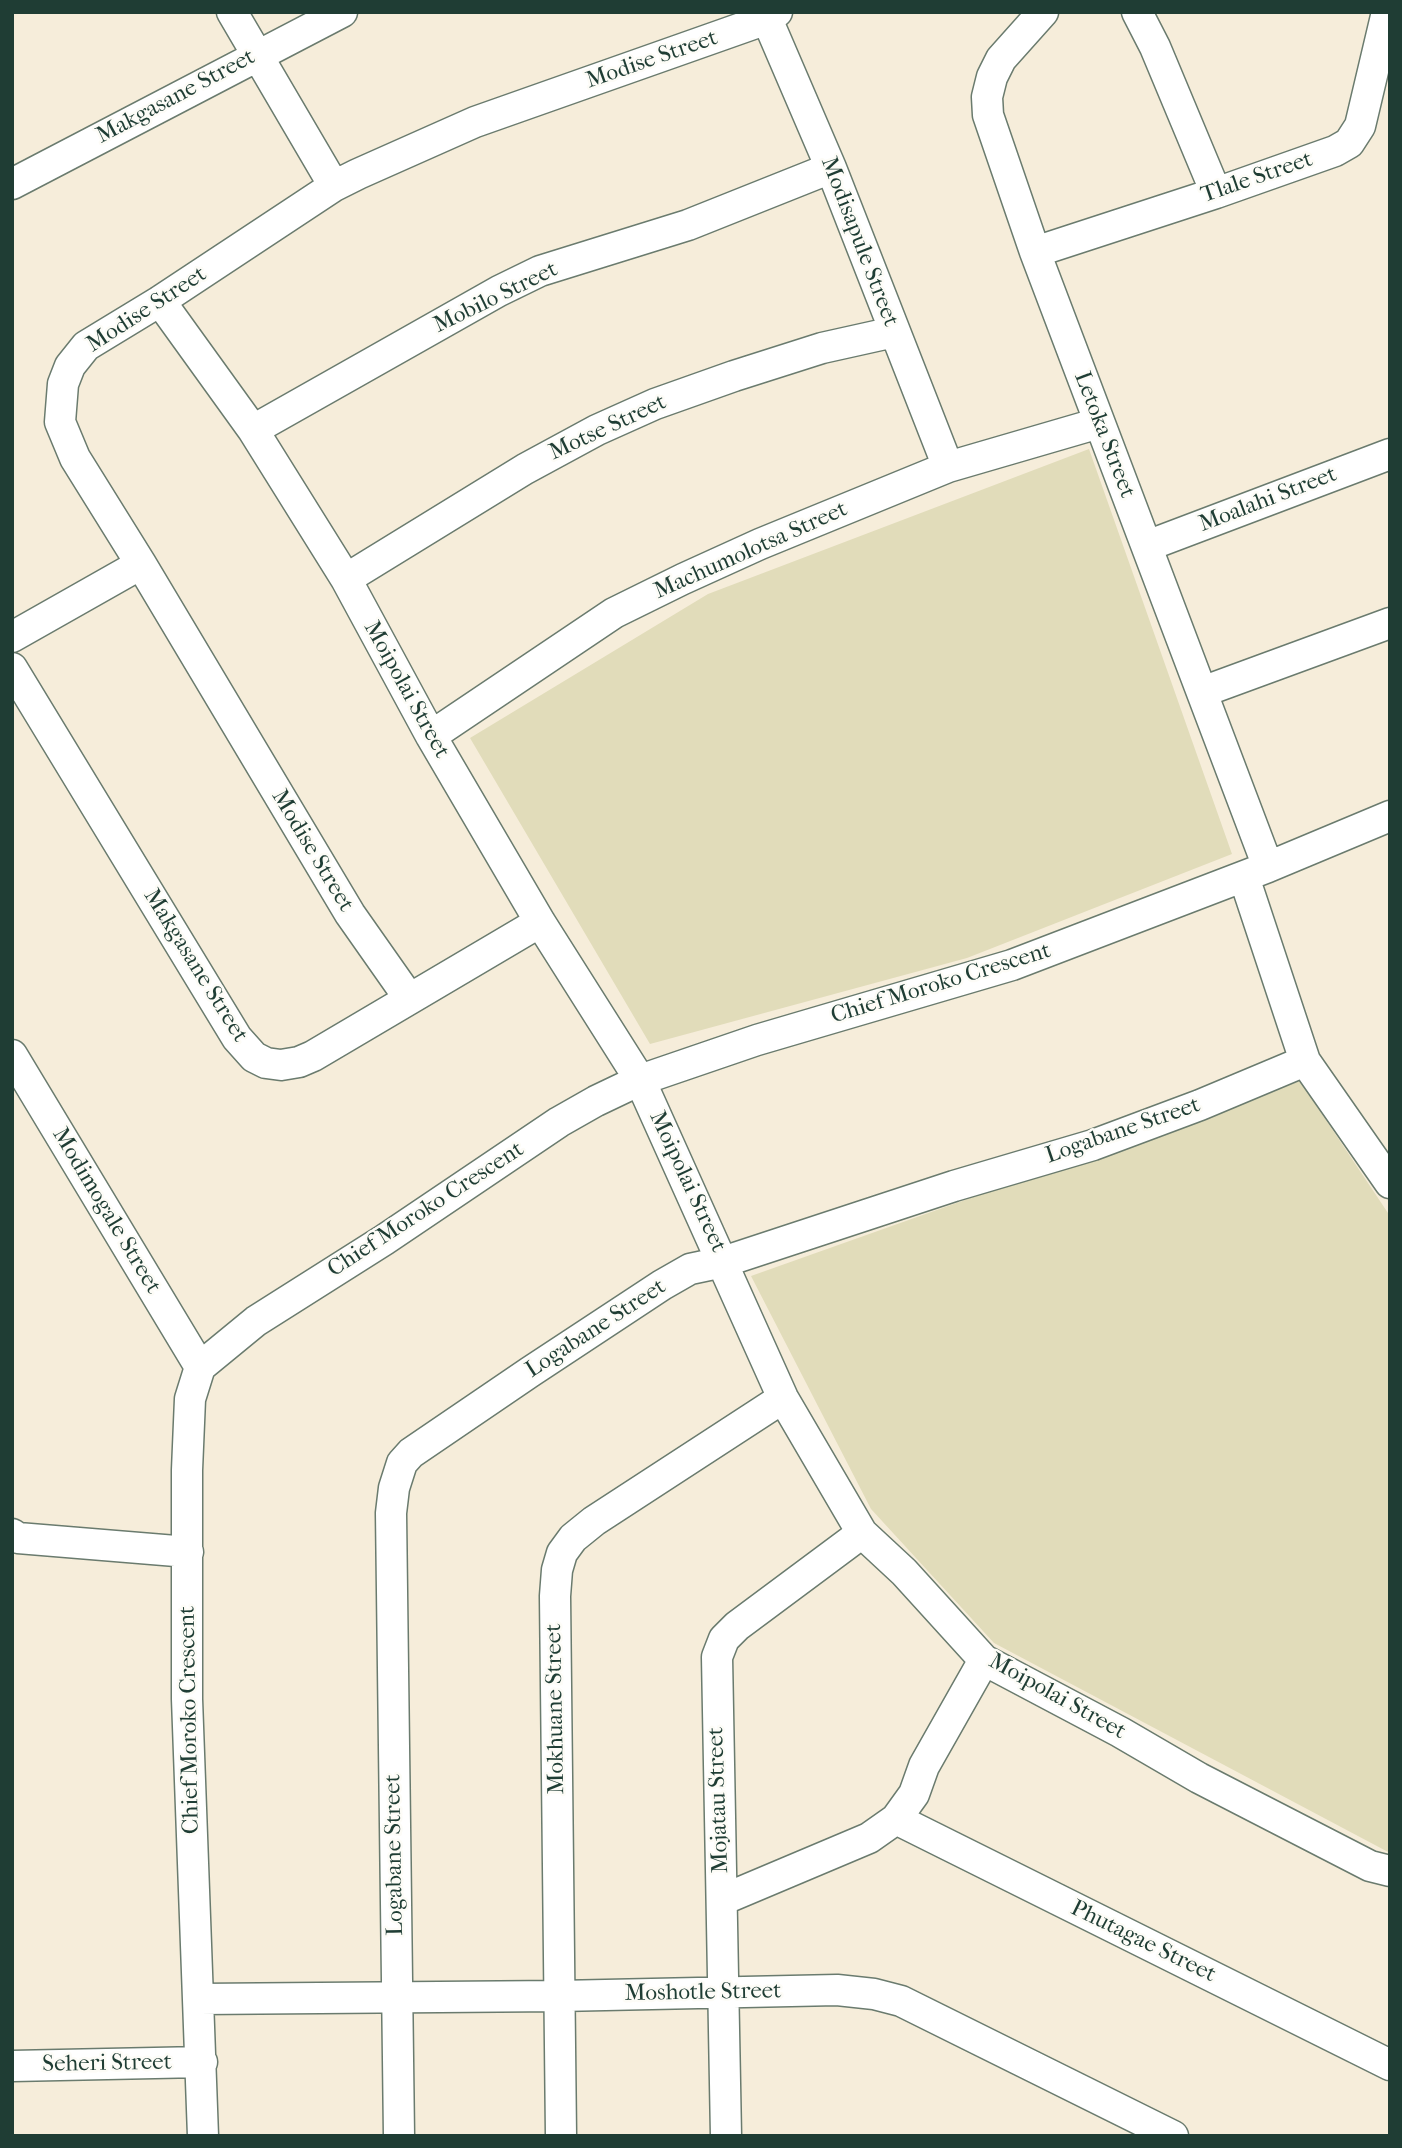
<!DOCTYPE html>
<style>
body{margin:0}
#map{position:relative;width:1402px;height:2148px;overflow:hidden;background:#f6edda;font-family:"IM FELL French Canon",serif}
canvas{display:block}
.frame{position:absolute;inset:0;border:14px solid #1f3d34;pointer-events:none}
</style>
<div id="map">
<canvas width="1402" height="2148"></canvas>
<div class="frame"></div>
</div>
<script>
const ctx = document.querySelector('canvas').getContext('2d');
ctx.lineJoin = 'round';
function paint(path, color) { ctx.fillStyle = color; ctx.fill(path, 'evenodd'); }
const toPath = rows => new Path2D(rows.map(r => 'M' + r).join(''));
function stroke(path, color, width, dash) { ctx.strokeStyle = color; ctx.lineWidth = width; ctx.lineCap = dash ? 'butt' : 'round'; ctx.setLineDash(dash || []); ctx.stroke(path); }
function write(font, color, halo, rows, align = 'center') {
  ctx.font = font + ' "IM FELL French Canon",serif'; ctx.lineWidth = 5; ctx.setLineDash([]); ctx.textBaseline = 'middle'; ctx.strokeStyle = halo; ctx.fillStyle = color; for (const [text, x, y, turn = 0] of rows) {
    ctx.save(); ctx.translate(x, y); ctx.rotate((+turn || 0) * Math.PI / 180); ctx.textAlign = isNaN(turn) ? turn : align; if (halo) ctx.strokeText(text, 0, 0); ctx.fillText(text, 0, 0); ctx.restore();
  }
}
paint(toPath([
 [1089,449,1232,854,967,958,650,1044,470,738,708,594],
 [1300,1081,1390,1216,1390,1853,994,1643,871,1509,751,1276]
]), '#e1dcba');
const minor = toPath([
 [232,12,334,186],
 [1043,12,1001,59,992,77,987,97,988,115,1035,252,1268,867],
 [1137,12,1155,47,1216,193],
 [767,19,831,168,948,467],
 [12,184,342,12],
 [1035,252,1216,193,1335,151,1349,143,1360,126,1387,12],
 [160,301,253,430,346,579,431,736,540,922,640,1080,783,1398,862,1533,904,1572,984,1660,1120,1732,1199,1778,1370,1866,1390,1871],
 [253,430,499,291,540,271,688,225,831,168],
 [1147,546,1390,454],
 [346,579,525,469,597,430,655,404,734,376,822,348,894,332],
 [12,637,141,564],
 [12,668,237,1038,254,1057,266,1063,281,1065,299,1062,313,1056,540,922],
 [1202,692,1390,623],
 [431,736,614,613,683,579,760,544,948,467,1099,423],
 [1244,877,1305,1061,1390,1183],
 [409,998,350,914,141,564,75,458,60,422,63,384,70,366,86,346,160,301,334,186,358,174,475,122,767,19,777,12],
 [12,1055,200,1367],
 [12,1534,18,1538,188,1552],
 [896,1819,1390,2065],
 [722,1900,869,1838,896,1819,914,1794,924,1766,984,1660],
 [200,1999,559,1996,837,1990,874,1994,901,2001,1173,2136],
 [12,2066,202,2062],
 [203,2136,187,1699,187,1470,190,1399,200,1367,256,1321,384,1240,559,1122,596,1101,640,1080,757,1040,1012,965,1268,867,1390,816],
 [399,2136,391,1513,394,1488,402,1463,411,1453,530,1372,662,1285,690,1269,723,1262,954,1186,1093,1145,1200,1105,1305,1061],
 [561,2136,555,1596,557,1570,562,1553,573,1538,594,1521,783,1398],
 [726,2136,717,1657,724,1639,737,1626,862,1533]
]);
stroke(minor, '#6a7b6e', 33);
stroke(minor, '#fff', 30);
write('23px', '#1f3d34', '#fdfcf7', [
 ["Modise Street",652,60,-19],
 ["Makgasane Street",176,97,-28],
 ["Tlale Street",1257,178,-19],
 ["Modisapule Street",859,242,69],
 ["Mobilo Street",496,298,-26],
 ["Modise Street",147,310,-33],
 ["Motse Street",608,428,-25],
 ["Letoka Street",1104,435,69],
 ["Moalahi Street",1268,500,-21],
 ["Machumolotsa Street",751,551,-24],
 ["Moipolai Street",406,690,61],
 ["Modise Street",312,851,59],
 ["Makgasane Street",195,966,58],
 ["Chief Moroko Crescent",941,984,-17],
 ["Logabane Street",1123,1131,-19],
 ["Moipolai Street",687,1182,65],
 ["Chief Moroko Crescent",426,1210,-33],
 ["Modimogale Street",106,1211,59],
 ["Logabane Street",596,1329,-33],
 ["Moipolai Street",1057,1697,29],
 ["Mokhuane Street",556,1709,-91],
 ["Chief Moroko Crescent",190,1720,-91],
 ["Mojatau Street",719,1800,-92],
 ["Logabane Street",395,1855,-91],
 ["Phutagae Street",1143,1942,26],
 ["Moshotle Street",703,1993,-1],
 ["Seheri Street",107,2064,-1]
]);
</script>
